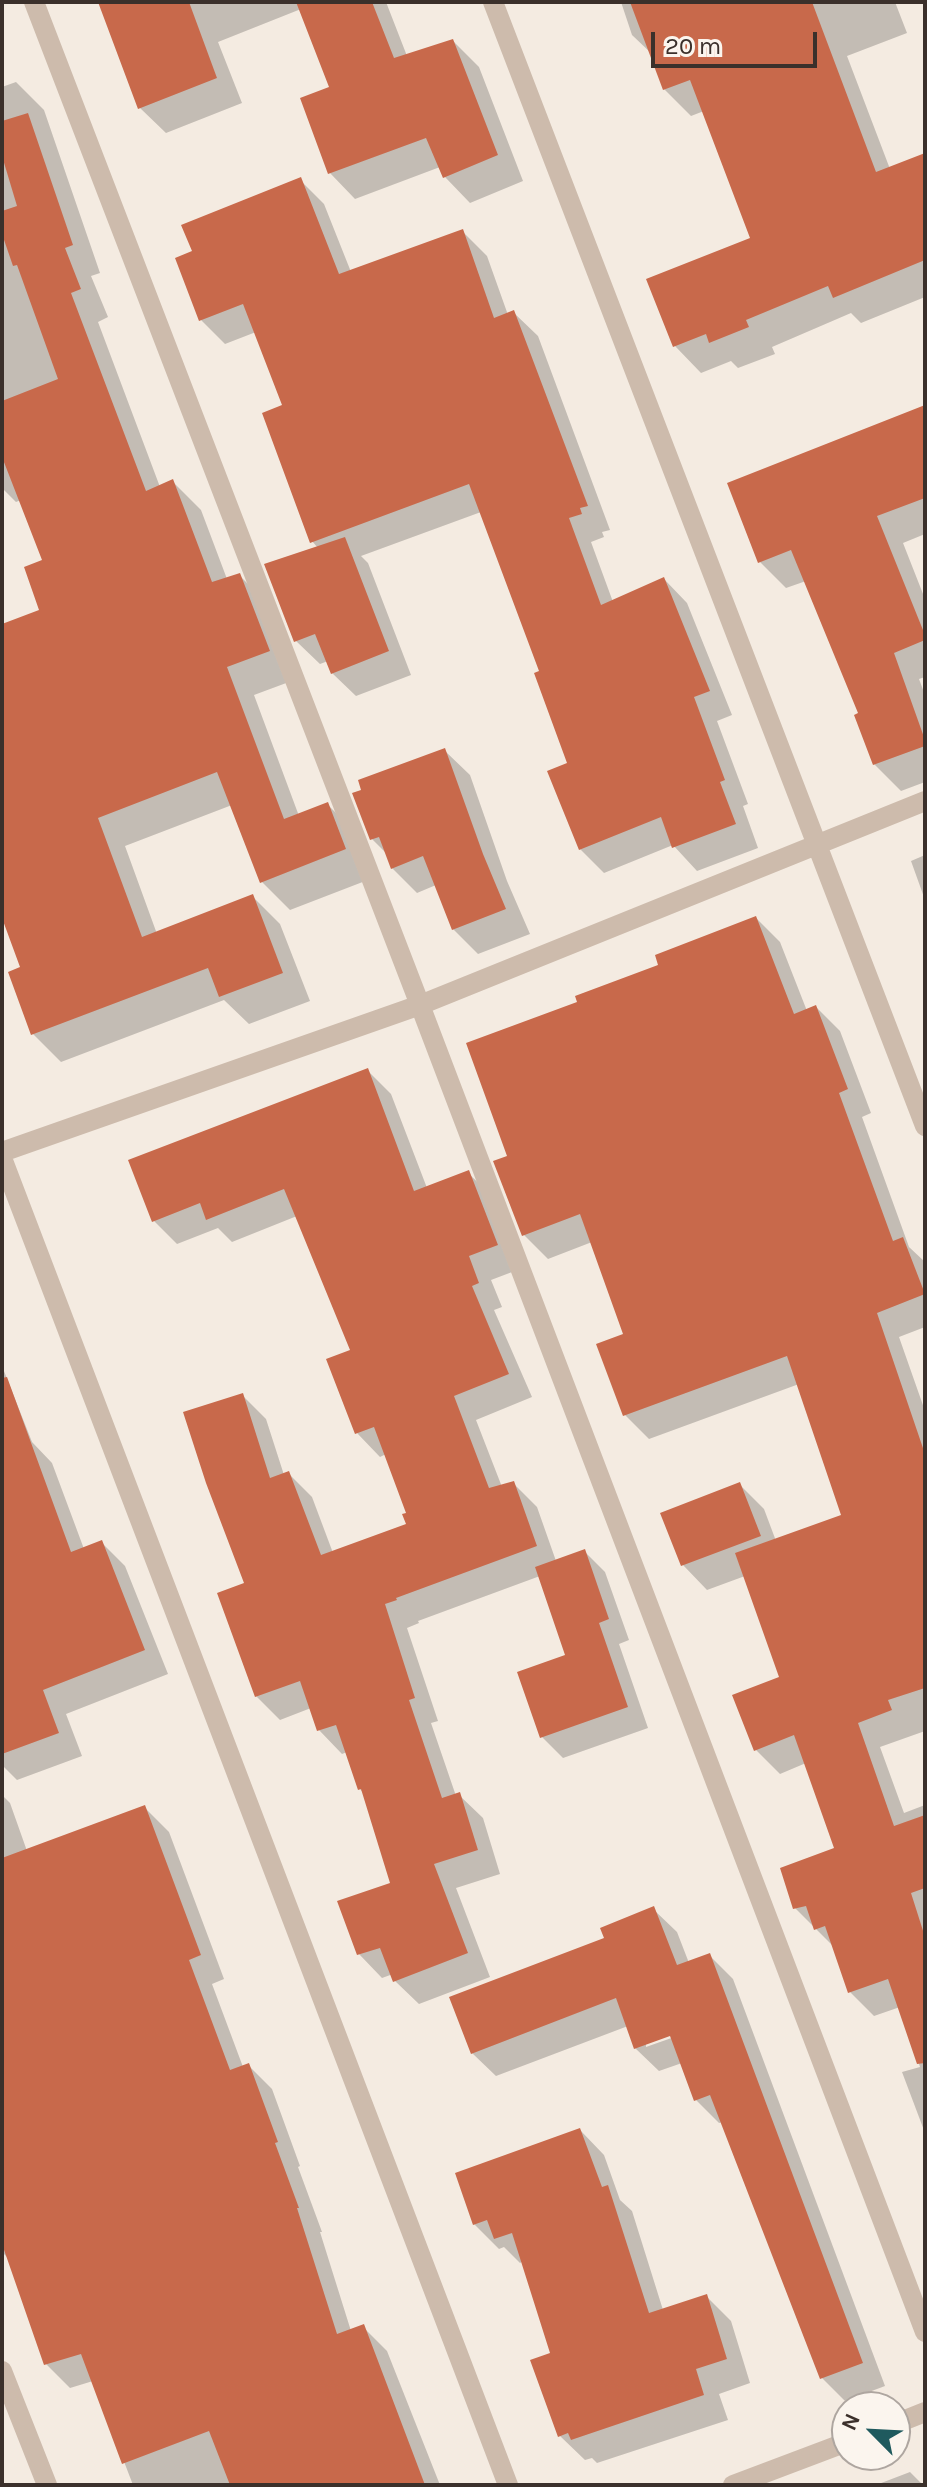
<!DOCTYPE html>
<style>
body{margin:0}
#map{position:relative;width:927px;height:2487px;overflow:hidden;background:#f4ebe1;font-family:Karla,sans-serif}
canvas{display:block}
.frame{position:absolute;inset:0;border:4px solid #3b302b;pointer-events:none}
.north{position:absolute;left:831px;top:2391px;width:80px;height:80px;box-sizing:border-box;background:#fbf5ee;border:2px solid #aea6a0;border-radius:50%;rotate:294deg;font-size:22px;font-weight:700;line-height:32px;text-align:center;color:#3b302b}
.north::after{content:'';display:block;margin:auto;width:28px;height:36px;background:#1f5a5e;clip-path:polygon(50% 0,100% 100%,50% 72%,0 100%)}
.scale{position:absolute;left:651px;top:32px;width:166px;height:36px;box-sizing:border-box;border:4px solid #3b302b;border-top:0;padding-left:10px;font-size:24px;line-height:28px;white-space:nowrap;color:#3b302b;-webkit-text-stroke:6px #fbf5ee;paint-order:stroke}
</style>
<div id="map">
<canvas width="927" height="2487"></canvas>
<div class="frame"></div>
<div class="north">N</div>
<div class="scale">20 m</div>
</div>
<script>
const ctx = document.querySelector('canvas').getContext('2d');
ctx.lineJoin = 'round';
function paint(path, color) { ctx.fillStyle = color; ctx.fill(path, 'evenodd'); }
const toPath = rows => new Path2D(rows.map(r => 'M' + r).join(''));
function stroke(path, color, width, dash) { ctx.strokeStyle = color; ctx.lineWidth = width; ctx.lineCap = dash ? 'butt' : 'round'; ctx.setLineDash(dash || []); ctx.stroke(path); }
paint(toPath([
 [100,2,386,2,407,56,453,41,479,67,523,181,470,203,445,177,440,167,355,199,330,173,331,88,301,9,218,42,242,103,166,133,140,108],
 [621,2,895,2,907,33,847,56,890,169,925,155,925,297,861,323,851,313,772,347,775,354,738,368,731,361,701,373,675,346,752,239,704,111,691,116,664,89,652,54,632,35],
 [16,82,44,110,100,273,91,276,108,317,98,322,160,487,173,482,201,510,227,579,239,575,267,603,297,679,254,695,299,816,328,805,356,833,373,878,290,910,262,882,232,805,125,846,157,934,252,896,280,924,310,1001,249,1024,224,1000,61,1062,33,1034,23,968,2,913,2,626,42,611,45,561,21,500,16,502,2,488,2,87],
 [300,180,324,204,351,272,463,232,487,256,508,315,514,313,538,336,610,530,602,532,604,537,591,542,613,602,664,579,687,603,732,715,717,721,748,804,743,806,758,848,697,871,673,845,604,873,580,849,569,764,542,673,481,512,361,556,368,563,411,675,356,696,332,673,328,661,320,664,296,641,318,548,312,541,285,406,256,332,225,344,201,320,178,259,195,252],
 [925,408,925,534,903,543,925,599,925,677,919,679,925,695,925,782,901,791,874,764,860,715,806,581,786,588,760,562],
 [445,751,470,775,507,881,530,934,478,954,453,929,436,885,417,893,392,868,387,854,372,839],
 [925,855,925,900,911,861],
 [756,918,780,942,807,1011,816,1007,840,1031,871,1113,862,1117,909,1247,925,1262,925,1327,899,1337,925,1411,925,1731,880,1747,904,1813,925,1805,925,2133,902,2072,920,2067,900,2007,874,2016,850,1992,835,1948,795,1908,836,1849,806,1763,780,1774,756,1750,781,1678,745,1576,707,1590,683,1565,739,1484,764,1509,776,1541,844,1517,799,1384,649,1439,625,1415,625,1336,592,1242,548,1259,524,1235,509,1157,580,1003],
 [367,1070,391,1094,427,1188,468,1173,492,1196,520,1269,491,1280,502,1307,494,1310,532,1397,476,1420,502,1487,513,1483,537,1507,556,1561,584,1551,605,1572,629,1640,619,1644,648,1728,563,1758,542,1737,567,1656,540,1576,418,1621,419,1623,407,1628,438,1721,431,1723,456,1796,459,1795,483,1818,500,1874,456,1888,490,1977,419,2004,395,1981,393,1974,382,1978,359,1954,393,1884,364,1794,360,1789,347,1752,342,1754,319,1730,311,1708,280,1720,256,1696,246,1584,242,1395,266,1419,284,1475,289,1474,312,1497,333,1553,409,1525,409,1515,386,1454,380,1457,357,1433,352,1351,297,1216,232,1242,218,1228,177,1244,154,1221],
 [2,1366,32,1442,52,1463,84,1549,101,1542,125,1566,168,1674,66,1714,82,1756,17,1780,2,1765],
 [2,1795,10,1803,27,1851,145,1808,169,1832,224,1979,212,1984,243,2067,248,2065,272,2089,300,2166,298,2167,322,2232,320,2232,351,2331,363,2327,387,2351,440,2485,133,2485,93,2381,70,2388,46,2364,9,2259,2,2252],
 [653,1909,677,1932,689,1963,710,1956,733,1979,885,2386,845,2401,822,2378,723,2122,719,2123,696,2100,682,2063,659,2071,635,2048,628,2026,496,2076,472,2053,606,1939],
 [679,2031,680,2035,646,2047,646,2042],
 [580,2130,604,2155,620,2200,632,2211,663,2310,706,2296,731,2321,750,2383,719,2394,728,2420,597,2463,592,2458,585,2460,560,2436,552,2354,523,2261,520,2263,504,2247,499,2249,474,2224],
 [910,2472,923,2485,876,2485]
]), '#0003');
paint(toPath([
 [98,2,189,2,217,78,138,109],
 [296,2,372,2,394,58,453,39,498,155,443,178,426,138,328,174,300,98,329,87],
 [630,2,812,2,876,172,925,153,925,260,833,298,828,286,746,320,749,327,709,343,706,334,673,347,646,279,750,238,690,80,663,90],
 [28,113,73,245,65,248,81,289,71,293,146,491,173,479,212,582,240,573,270,651,227,667,284,819,328,802,346,849,260,883,217,772,98,818,142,937,253,894,283,973,219,997,208,968,31,1035,8,972,20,967,2,918,2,624,39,610,24,567,42,560,2,457,2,401,58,379,17,265,13,266,2,234,2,211,17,206,2,156,2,121],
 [301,177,339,274,463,229,494,318,514,310,588,506,580,508,582,514,569,518,601,605,664,577,710,691,694,697,725,780,720,782,736,824,672,848,661,817,579,850,547,771,567,763,534,673,539,671,469,484,310,543,262,413,282,405,243,304,199,321,175,258,192,251,181,225],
 [925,405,925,498,877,516,925,635,925,640,894,653,925,740,925,746,873,765,854,715,858,713,791,550,758,563,727,483],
 [345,537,389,651,331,674,315,634,294,642,264,564],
 [445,748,483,854,506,909,452,930,423,856,391,869,379,837,370,840,352,793,361,790,358,780],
 [756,916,794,1014,816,1005,848,1089,839,1093,893,1241,903,1237,925,1294,877,1313,925,1454,925,1688,888,1700,892,1710,858,1723,894,1826,925,1815,925,1888,911,1893,925,1937,925,2063,917,2064,888,1979,848,1993,825,1926,814,1930,806,1906,793,1909,780,1868,834,1848,794,1735,754,1751,732,1695,779,1677,735,1553,841,1515,787,1356,623,1416,596,1344,623,1334,580,1214,522,1236,493,1161,507,1156,466,1043,577,1002,575,996,658,965,655,955],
 [368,1068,414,1191,469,1170,498,1245,469,1256,479,1283,472,1286,509,1374,454,1396,489,1488,514,1481,537,1546,396,1598,397,1600,385,1604,415,1698,409,1700,442,1798,460,1792,478,1850,434,1864,468,1953,393,1982,380,1948,357,1955,337,1901,390,1883,361,1789,358,1790,336,1725,317,1731,300,1681,255,1697,217,1593,244,1583,206,1483,183,1412,243,1393,270,1478,289,1471,321,1555,406,1524,402,1514,406,1513,374,1427,355,1434,326,1359,350,1350,284,1189,206,1220,200,1203,152,1222,128,1160],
 [7,1377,71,1552,102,1540,145,1650,43,1690,59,1733,2,1754,2,1378],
 [740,1482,761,1536,681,1566,660,1513],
 [585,1549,609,1619,599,1623,628,1707,540,1738,517,1672,565,1655,535,1567],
 [145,1805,201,1955,189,1960,230,2070,249,2063,278,2142,275,2143,299,2208,297,2208,337,2334,364,2324,425,2485,230,2485,209,2431,122,2464,81,2354,44,2365,2,2244,2,1858],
 [654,1906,677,1965,710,1953,863,2363,820,2379,710,2095,694,2101,670,2036,634,2049,616,1998,471,2054,449,1997,604,1938,600,1928],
 [580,2128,602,2187,608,2185,649,2313,707,2294,727,2359,696,2369,704,2395,571,2440,568,2433,558,2437,530,2360,550,2353,512,2233,494,2239,487,2220,473,2225,455,2173]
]), '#c8694b');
stroke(toPath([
 [34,2,420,1005,925,2332],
 [493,2,925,1126],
 [2,1152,420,1005,925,801],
 [2,1158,508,2485],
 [2,2371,47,2485],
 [895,2424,925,2412],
 [733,2485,847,2442]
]), '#cdbbac', 20);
</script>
